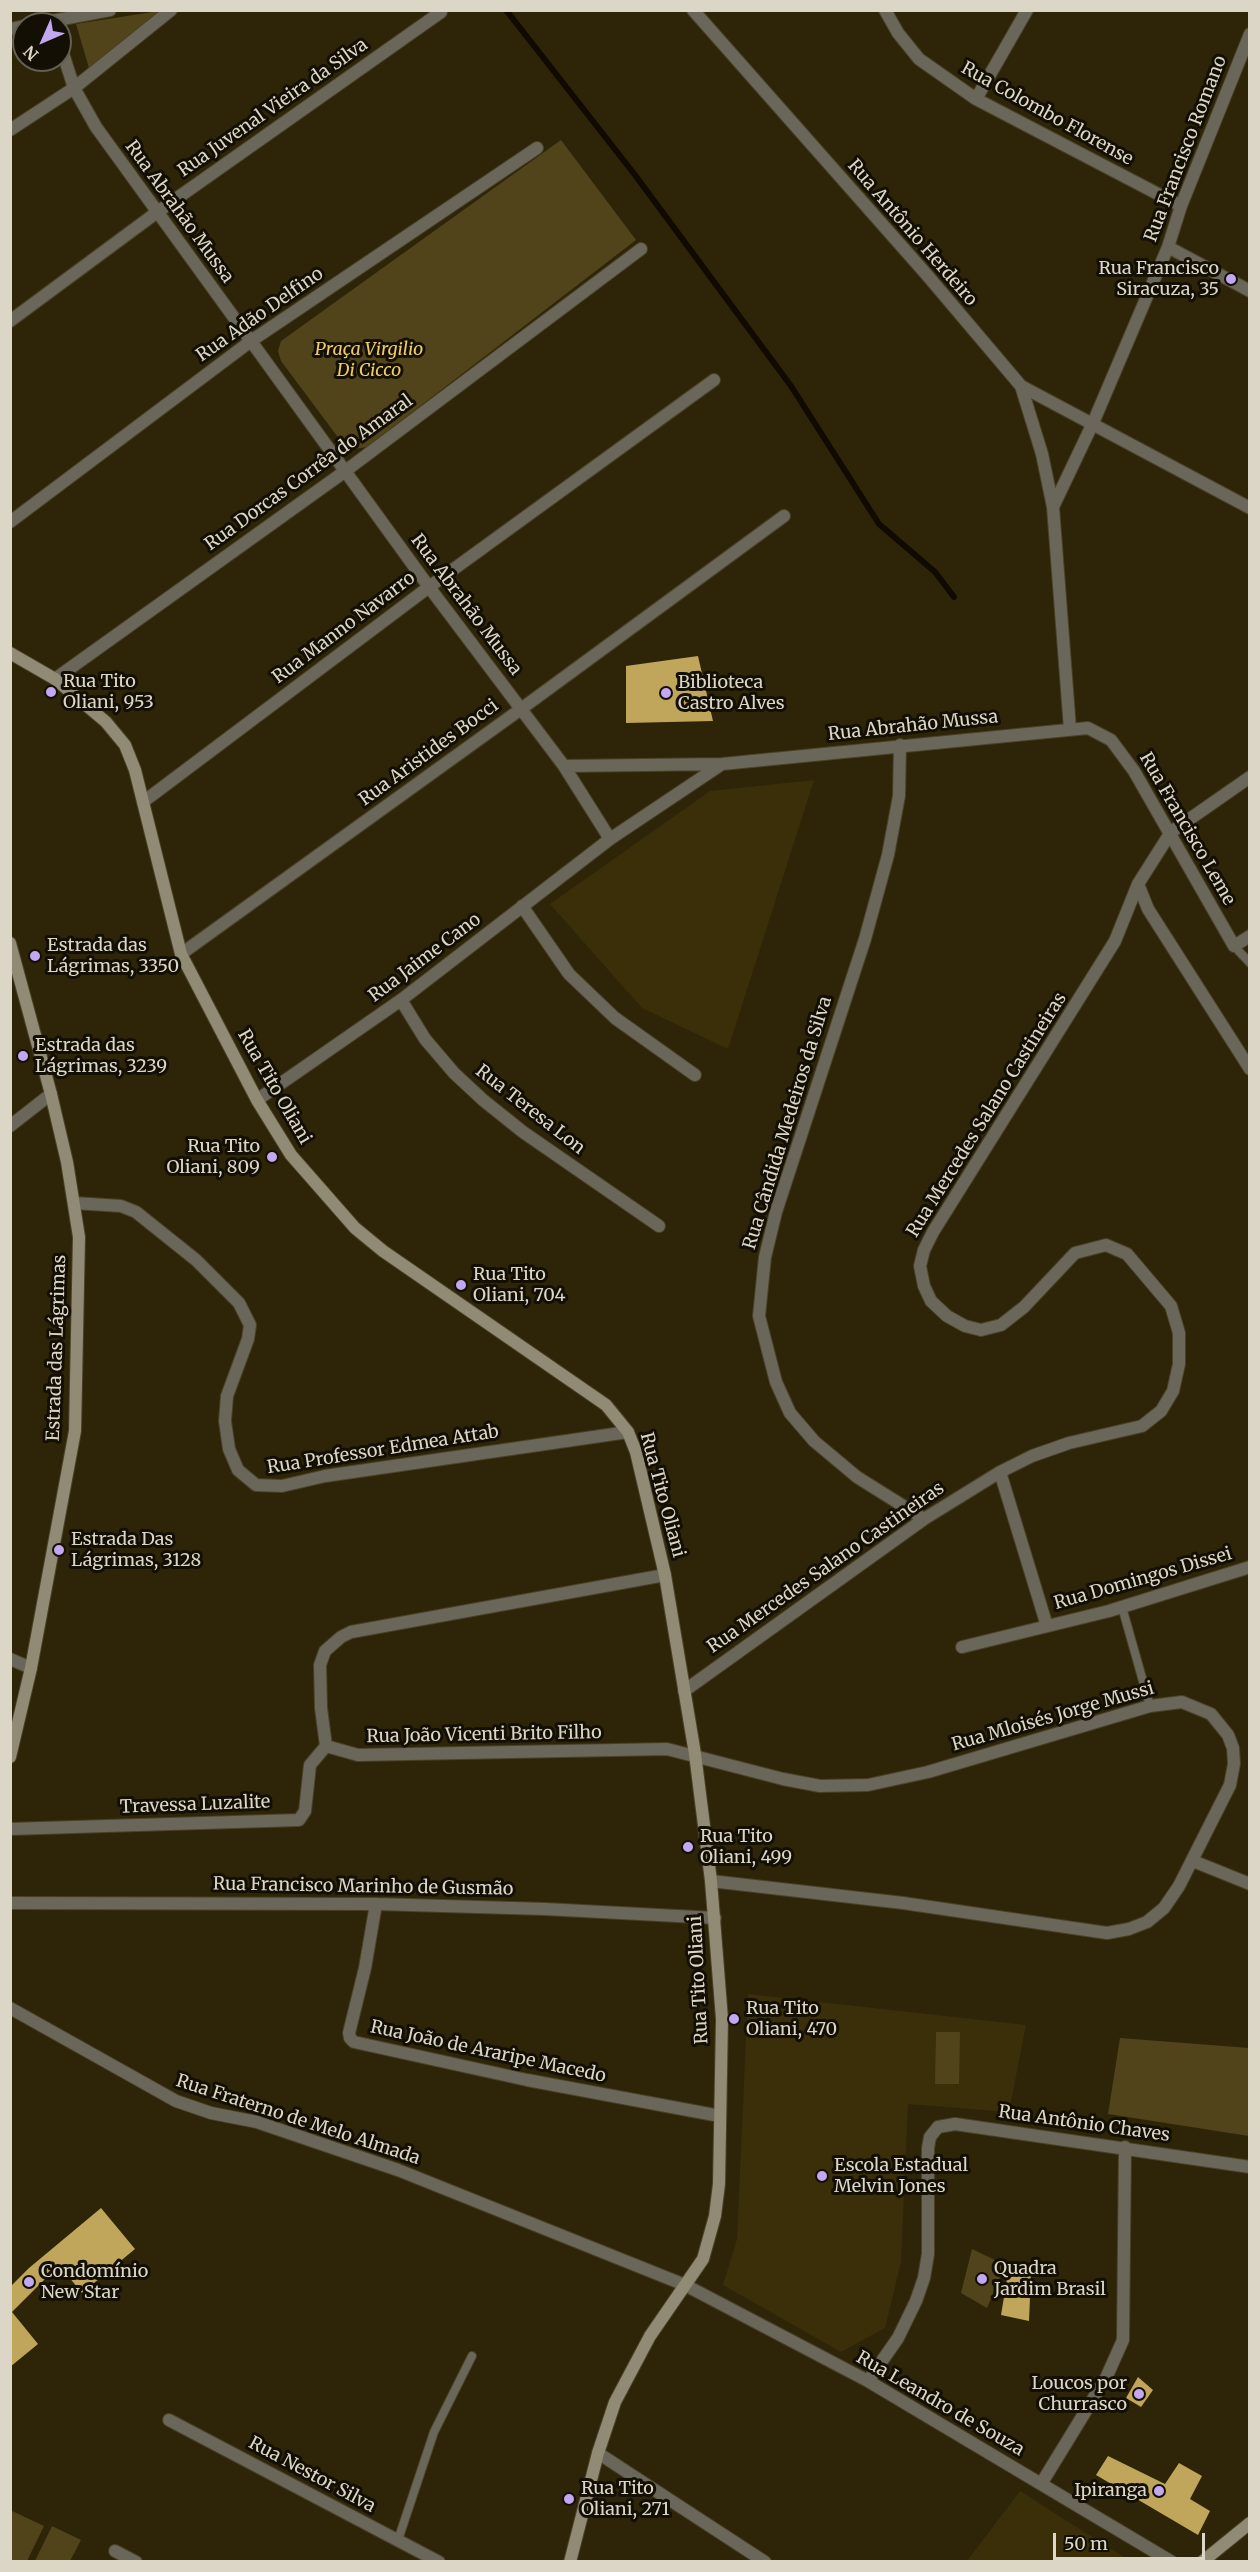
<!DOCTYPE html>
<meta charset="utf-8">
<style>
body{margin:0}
#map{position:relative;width:1260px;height:2572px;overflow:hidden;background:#2e2509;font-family:Merriweather,serif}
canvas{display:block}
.frame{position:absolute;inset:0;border:12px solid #dcd6c6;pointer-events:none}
.north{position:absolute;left:12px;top:12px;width:60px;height:60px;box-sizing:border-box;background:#130f05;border:2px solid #635f52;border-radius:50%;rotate:225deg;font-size:16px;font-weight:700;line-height:24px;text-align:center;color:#dcd6c6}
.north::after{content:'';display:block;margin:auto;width:21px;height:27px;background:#c3a7f2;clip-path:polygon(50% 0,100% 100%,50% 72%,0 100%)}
.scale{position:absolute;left:1053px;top:2533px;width:152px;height:27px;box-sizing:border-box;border:3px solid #dcd6c6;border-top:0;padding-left:8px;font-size:18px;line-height:21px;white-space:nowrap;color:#dcd6c6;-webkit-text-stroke:4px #130f05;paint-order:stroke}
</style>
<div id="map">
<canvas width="1260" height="2572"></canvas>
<div class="frame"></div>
<div class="north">N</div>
<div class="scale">50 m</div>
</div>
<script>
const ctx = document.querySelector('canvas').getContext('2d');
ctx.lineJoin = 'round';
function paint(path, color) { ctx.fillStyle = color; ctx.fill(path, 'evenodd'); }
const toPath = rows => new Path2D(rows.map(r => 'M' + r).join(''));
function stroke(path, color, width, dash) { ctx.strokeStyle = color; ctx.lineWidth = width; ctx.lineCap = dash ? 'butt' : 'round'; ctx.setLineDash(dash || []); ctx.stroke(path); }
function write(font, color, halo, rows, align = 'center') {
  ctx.font = font + ' Merriweather,serif'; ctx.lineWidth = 6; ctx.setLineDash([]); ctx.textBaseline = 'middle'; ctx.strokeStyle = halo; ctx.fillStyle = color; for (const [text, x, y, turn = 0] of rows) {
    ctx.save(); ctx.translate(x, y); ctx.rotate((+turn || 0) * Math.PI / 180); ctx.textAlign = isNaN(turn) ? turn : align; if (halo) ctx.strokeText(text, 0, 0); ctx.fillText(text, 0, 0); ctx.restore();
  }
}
paint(toPath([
 [814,780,728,1049,642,1008,550,904,710,791],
 [748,1994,1026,2025,1009,2112,908,2104,901,2262,885,2328,841,2352,723,2285,737,2239],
 [1020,2491,1130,2561,967,2561]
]), '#3a2f09');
paint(toPath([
 [159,11,166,11,89,68,76,24],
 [561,140,636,240,367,447,355,449,343,444,281,361,278,351,281,341],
 [936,2032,960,2032,959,2084,935,2084],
 [1120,2038,1249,2048,1249,2136,1108,2114],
 [972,2249,1005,2265,987,2308,961,2293],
 [10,2510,44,2526,27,2561,11,2561],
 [52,2526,81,2540,70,2561,35,2561]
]), '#51441b');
stroke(toPath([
 [506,10,635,175,791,386,879,524,935,572,954,597]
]), '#110a00', 6);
paint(toPath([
 [698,656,713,721,626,723,626,666],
 [101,2208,135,2249,82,2293,59,2265,12,2312,38,2344,10,2367,10,2287,29,2268],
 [1008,2273,1031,2274,1029,2321,1001,2315],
 [1138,2377,1153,2390,1141,2407,1126,2398],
 [1108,2456,1165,2484,1179,2463,1202,2476,1190,2499,1210,2511,1198,2535,1096,2475]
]), '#bfa65a');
const lane = toPath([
 [1234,946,1250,963],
 [1122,1607,1150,1706],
 [398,2540,434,2432,472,2356]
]);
const street = toPath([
 [693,10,927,275,1021,386,1042,454,1053,507,1070,729],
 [885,10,898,33,919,59,976,99,1181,206],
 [36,24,110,10],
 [10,29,24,26],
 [60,44,74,88,96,127,429,587,564,766,722,764,1088,728,1111,740,1134,771,1234,946,1250,936],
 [976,99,1027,10],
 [10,130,74,88,171,10],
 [1168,247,1250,291],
 [10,321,156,213,441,12],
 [1021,386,1250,508],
 [1053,507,1093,423,1168,247,1181,206,1250,34],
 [10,522,251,341,537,148],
 [55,679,344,472,641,249],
 [900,745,899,796,888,855,865,939,776,1212,765,1257,759,1316,776,1382,790,1413,814,1441,857,1477,924,1519],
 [564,766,610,839],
 [143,802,429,587,714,380],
 [1138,884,1148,909,1250,1069],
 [522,906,569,974,615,1018,695,1075],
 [181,954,521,709,784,516],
 [401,1000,425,1039,454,1073,483,1100,523,1132,659,1226],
 [257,1100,401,1000,610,839,722,764],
 [10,1126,51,1094],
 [74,1203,121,1206,136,1212,196,1260,239,1303,250,1325,248,1339,227,1396,225,1421,229,1449,238,1470,256,1485,282,1486,325,1476,628,1432],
 [1000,1472,1047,1626],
 [665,1575,351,1632,341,1637,325,1651,320,1665,321,1708,326,1746,358,1755,667,1749,783,1779,820,1786,868,1785,928,1772,1150,1706,1182,1702,1211,1714,1228,1735,1233,1748,1234,1764,1230,1785,1179,1886,1164,1908,1147,1922,1129,1929,1107,1933,903,1903,711,1881],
 [962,1647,1109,1611,1250,1567],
 [10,1659,31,1668],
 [684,1691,924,1519,1000,1472,1032,1456,1069,1443,1142,1426,1161,1411,1173,1391,1179,1364,1179,1333,1171,1306,1127,1254,1106,1245,1075,1253,1024,1307,1001,1325,981,1330,965,1326,947,1316,931,1301,924,1286,920,1266,924,1250,933,1232,1115,941,1138,884,1171,832,1250,777],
 [10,1829,299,1820,305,1811,310,1765,326,1746],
 [1193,1861,1250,1884],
 [10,1903,376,1904,545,1909,715,1918],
 [376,1904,365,1968,349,2033,350,2038,354,2042,527,2080,720,2116],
 [10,2008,176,2101,211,2113,257,2122,398,2170,685,2285,868,2381,1172,2562],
 [868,2381,898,2338,916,2301,924,2278,928,2254,928,2148,930,2137,938,2127,955,2124,1250,2167],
 [169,2420,439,2562],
 [598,2453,765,2562],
 [1041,2484,1106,2378,1123,2340,1125,2147],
 [115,2551,136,2562]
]);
const secondary = toPath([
 [10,653,55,679,106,722,125,745,135,770,181,954,257,1100,291,1155,355,1228,383,1251,606,1405,628,1432,636,1452,665,1575,695,1754,711,1881,722,2019,719,2184,715,2216,703,2259,650,2336,615,2402,598,2453,570,2562],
 [10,943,51,1094,67,1162,79,1237,75,1431,31,1668,10,1757],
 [1202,2562,1250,2523]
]);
stroke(lane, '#4a4127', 10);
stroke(street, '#4a4127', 14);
stroke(secondary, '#4a4127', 14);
stroke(lane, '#6a6659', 8);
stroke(street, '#6a6659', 12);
stroke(secondary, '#918a75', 12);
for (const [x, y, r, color] of [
 [1231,279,6,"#c3a7f2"],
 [51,692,6,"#c3a7f2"],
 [666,693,6,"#c3a7f2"],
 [35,956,6,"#c3a7f2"],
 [23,1056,6,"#c3a7f2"],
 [272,1157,6,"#c3a7f2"],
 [461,1285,6,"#c3a7f2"],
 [59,1550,6,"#c3a7f2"],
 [688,1847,6,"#c3a7f2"],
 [734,2019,6,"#c3a7f2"],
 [822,2176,6,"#c3a7f2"],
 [982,2279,6,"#c3a7f2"],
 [29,2282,6,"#c3a7f2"],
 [1139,2394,6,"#c3a7f2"],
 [1159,2491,6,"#c3a7f2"],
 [569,2499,6,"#c3a7f2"]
]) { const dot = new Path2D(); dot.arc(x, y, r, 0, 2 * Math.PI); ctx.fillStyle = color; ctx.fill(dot); stroke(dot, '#130f05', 2); }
write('18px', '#dcd6c6', '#130f05', [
 ["Rua Juvenal Vieira da Silva",273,108,-35],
 ["Rua Colombo Florense",1047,114,29],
 ["Rua Francisco Romano",1186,149,-69],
 ["Rua Abrahão Mussa",179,212,54],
 ["Rua Antônio Herdeiro",912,233,49],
 ["Rua Adão Delfino",260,315,-35],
 ["Rua Dorcas Corrêa do Amaral",309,473,-36],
 ["Rua Abrahão Mussa",466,605,53],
 ["Rua Manno Navarro",344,628,-37],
 ["Rua Abrahão Mussa",913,726,-6],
 ["Rua Aristides Bocci",429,753,-36],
 ["Rua Francisco Leme",1187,829,60],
 ["Rua Jaime Cano",425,958,-37],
 ["Rua Tito Oliani",274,1087,60],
 ["Rua Teresa Lon",530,1110,38],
 ["Rua Mercedes Salano Castineiras",987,1115,-58],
 ["Rua Cândida Medeiros da Silva",788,1123,-73],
 ["Estrada das Lágrimas",57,1348,-88],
 ["Rua Professor Edmea Attab",383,1450,-9],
 ["Rua Tito Oliani",662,1495,75],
 ["Rua Mercedes Salano Castineiras",826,1568,-35],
 ["Rua Domingos Dissei",1143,1579,-16],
 ["Rua Mloisés Jorge Mussi",1053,1717,-16],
 ["Rua João Vicenti Brito Filho",484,1735,-1],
 ["Travessa Luzalite",195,1805,-2],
 ["Rua Francisco Marinho de Gusmão",363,1887,1],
 ["Rua Tito Oliani",699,1980,-93],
 ["Rua João de Araripe Macedo",488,2052,12],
 ["Rua Fraterno de Melo Almada",298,2120,18],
 ["Rua Antônio Chaves",1084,2124,8],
 ["Rua Leandro de Souza",940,2404,30],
 ["Rua Nestor Silva",312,2475,28]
]);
write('18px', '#dcd6c6', '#130f05', [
 ["Rua Francisco",1219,269,"right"],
 ["Siracuza, 35",1219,290,"right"],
 ["Rua Tito",63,682],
 ["Oliani, 953",63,703],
 ["Biblioteca",678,683],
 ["Castro Alves",678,704],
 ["Estrada das",47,946],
 ["Lágrimas, 3350",47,967],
 ["Estrada das",35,1046],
 ["Lágrimas, 3239",35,1067],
 ["Rua Tito",260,1147,"right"],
 ["Oliani, 809",260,1168,"right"],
 ["Rua Tito",473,1275],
 ["Oliani, 704",473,1296],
 ["Estrada Das",71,1540],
 ["Lágrimas, 3128",71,1561],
 ["Rua Tito",700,1837],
 ["Oliani, 499",700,1858],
 ["Rua Tito",746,2009],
 ["Oliani, 470",746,2030],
 ["Escola Estadual",834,2166],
 ["Melvin Jones",834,2187],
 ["Quadra",994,2269],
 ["Jardim Brasil",994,2290],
 ["Condomínio",41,2272],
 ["New Star",41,2293],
 ["Loucos por",1127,2384,"right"],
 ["Churrasco",1127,2405,"right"],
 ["Rua Tito",581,2489],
 ["Oliani, 271",581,2510],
 ["Ipiranga",1147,2491,"right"]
], 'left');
write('italic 18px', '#efcd63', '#130f05', [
 ["Praça Virgilio",369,350],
 ["Di Cicco",369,371]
]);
</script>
